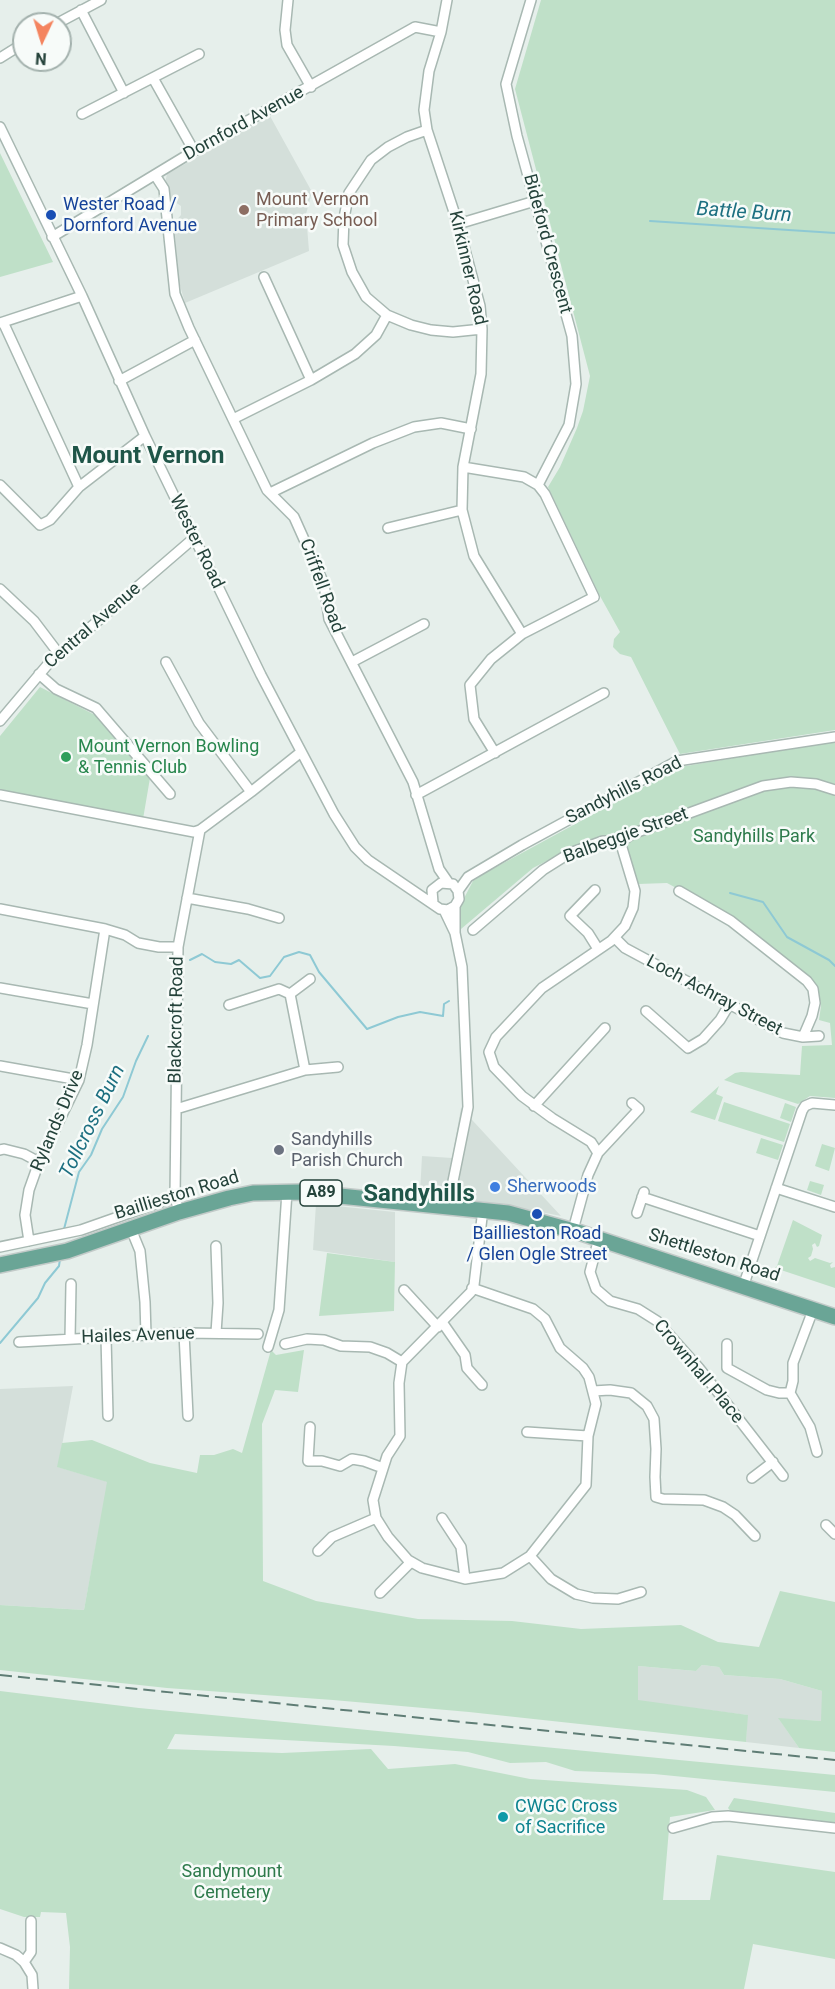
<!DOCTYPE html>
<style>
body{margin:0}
#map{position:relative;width:835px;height:1989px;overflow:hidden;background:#e6efeb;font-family:Roboto,sans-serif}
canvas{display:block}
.north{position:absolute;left:12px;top:12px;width:60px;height:60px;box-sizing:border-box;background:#f7fbf9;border:2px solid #a3b1ad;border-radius:50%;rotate:184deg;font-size:16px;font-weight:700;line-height:24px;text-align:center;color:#24423a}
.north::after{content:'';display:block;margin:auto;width:21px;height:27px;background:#f4845f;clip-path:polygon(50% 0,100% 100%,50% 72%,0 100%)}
</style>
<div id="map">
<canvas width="835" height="1989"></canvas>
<div class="north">N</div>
</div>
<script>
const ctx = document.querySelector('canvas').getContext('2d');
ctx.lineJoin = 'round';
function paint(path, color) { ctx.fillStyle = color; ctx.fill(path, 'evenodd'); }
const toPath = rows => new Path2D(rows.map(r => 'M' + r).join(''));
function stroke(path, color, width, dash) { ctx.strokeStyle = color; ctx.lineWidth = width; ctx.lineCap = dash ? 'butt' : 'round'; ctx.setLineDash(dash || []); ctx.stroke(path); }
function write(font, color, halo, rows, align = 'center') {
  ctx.font = font + ' Roboto,sans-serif'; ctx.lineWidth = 5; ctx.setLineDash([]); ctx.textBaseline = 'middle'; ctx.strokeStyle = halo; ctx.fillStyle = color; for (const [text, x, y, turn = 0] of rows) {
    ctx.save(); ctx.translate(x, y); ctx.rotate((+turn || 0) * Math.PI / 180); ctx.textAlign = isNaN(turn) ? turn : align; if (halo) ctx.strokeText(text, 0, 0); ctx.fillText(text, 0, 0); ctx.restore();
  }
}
paint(toPath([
 [270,116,312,192,306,214,309,251,185,303,179,282,174,223,181,215,181,206,172,200,165,183,167,174],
 [461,1108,561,1216,500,1204,420,1193,422,1156,452,1158],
 [316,1204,395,1212,395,1262,313,1250],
 [73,1386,58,1467,108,1482,84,1610,0,1605,0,1389],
 [702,1665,719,1667,724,1675,780,1679,822,1691,822,1721,779,1719,799,1748,746,1742,747,1715,638,1701,638,1666,696,1671]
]), '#d4dfda');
paint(toPath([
 [541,0,835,0,835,730,680,754,631,657,620,654,613,647,614,639,620,632,600,596,548,487,560,467,577,428,583,411,590,376,515,89],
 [0,153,53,262,0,277],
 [40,687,95,715,150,778,143,819,0,790,0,736],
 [835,741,835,1098,810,1096,798,1104,724,1080,735,1073,741,1072,800,1075,802,1046,832,1045,830,1023,819,1020,821,1006,818,990,809,978,741,923,667,883,638,884,621,832,566,851,533,868,461,929,459,918,462,902,473,881,487,872,680,767],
 [719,1086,716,1094,723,1097,715,1120,690,1112],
 [724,1102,790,1124,784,1142,718,1121],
 [785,1103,796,1107,791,1122,780,1118],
 [761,1138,783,1145,778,1160,756,1153],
 [822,1144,835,1148,829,1171,815,1166],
 [810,1181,824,1185,821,1195,807,1190],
 [793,1220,822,1235,819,1246,817,1247,815,1243,812,1245,813,1249,811,1256,808,1258,810,1261,815,1258,830,1263,833,1262,830,1265,831,1268,835,1267,835,1288,775,1268,777,1266],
 [327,1253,395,1262,394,1311,319,1316],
 [271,1350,276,1355,304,1350,298,1392,275,1390,262,1424,263,1581,316,1601,418,1619,512,1621,581,1629,681,1625,718,1642,759,1647,780,1591,835,1602,835,1752,799,1748,778,1718,821,1721,822,1691,780,1679,724,1675,719,1667,702,1665,696,1671,638,1666,638,1700,748,1715,746,1742,469,1712,333,1700,167,1688,0,1670,0,1605,84,1610,107,1482,57,1467,62,1443,92,1440,150,1463,197,1473,200,1455,214,1455,233,1449,242,1453],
 [0,1691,139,1708,835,1775,835,1792,654,1774,575,1771,546,1762,510,1763,468,1752,394,1746,175,1734,167,1749,282,1753,371,1749,388,1769,455,1764,530,1779,687,1790,706,1797,715,1810,670,1817,663,1900,710,1900,717,1855,835,1872,835,1959,753,1944,744,1989,69,1989,70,1947,66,1913,41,1912,40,1917,24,1917,0,1909],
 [734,1798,835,1813,835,1824,732,1813,728,1808]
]), '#bfe0c8');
stroke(toPath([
 [650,221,835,233],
 [730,893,763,902,787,937,829,960,835,966],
 [190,960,202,954,215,962,231,964,239,960,260,978,270,976,284,957,299,952,310,955,319,972,367,1029,398,1017,420,1012,443,1016,444,1004,449,1001],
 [64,1229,79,1172,91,1155,102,1129,123,1097,136,1061,148,1036],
 [0,1343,38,1298,45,1283,59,1266,60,1259]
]), '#8ec9d4', 2);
const minor = toPath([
 [288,0,285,30,287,45,311,87],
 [447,0,441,32,429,71,424,110,427,130,458,224,480,306,482,329,481,374,463,467,462,510,474,556,522,634],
 [531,0,506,84,517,136,572,336,576,384,569,425,538,485],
 [81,10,124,93],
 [56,24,101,0],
 [0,58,24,43],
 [153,78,194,151],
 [82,114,199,54],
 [0,127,82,296,145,436,261,675,334,814,355,847,368,860,440,909,448,910,455,906],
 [427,130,407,137,388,147,371,160,349,193,344,218,343,245,352,272,366,297,387,315,411,325,431,330,453,332,482,329],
 [155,175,164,189,175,294,189,328,267,490,294,517,324,584,329,619,413,782,439,869,448,882],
 [458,224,535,201],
 [52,237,194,151,415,27,441,32],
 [264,277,311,380],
 [3,322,79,487],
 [0,323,82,296],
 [119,381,195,340],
 [233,419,311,380,355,354,376,335,387,315],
 [463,467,524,477,538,485,545,494,594,597,522,634,491,659,470,685,474,719,495,753],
 [0,485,40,525,50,520,79,487,145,436],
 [270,493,373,443,414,427,441,423,471,429],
 [388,528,462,510],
 [0,589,34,621,59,654],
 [166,662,199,723,251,792],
 [352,662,424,624],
 [39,674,56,689,96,708,170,794],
 [0,721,49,663,194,538],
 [0,795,194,832,200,830,251,792,301,752],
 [416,795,604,693],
 [595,890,570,916,588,933,598,949],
 [679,891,731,921,807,981,813,989,815,1003,812,1016,803,1037],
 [187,898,248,909,279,918],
 [433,903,432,890,441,883,453,884,458,891],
 [0,909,105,929,125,935,138,943,159,947,178,947],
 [444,910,455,933,462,967,468,1107,448,1206],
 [473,930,543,870,570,853,603,841,622,841,632,834,763,786,791,782,816,784,835,790],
 [455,933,455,906,459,899,458,891,468,877,522,845,677,761,835,737],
 [615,938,625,948,783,1033,803,1037,819,1036],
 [0,988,93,1004],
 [290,994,310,979],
 [229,1005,279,989,290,994,305,1070],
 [646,1011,688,1048,703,1039,720,1020,729,1005],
 [0,1066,79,1080],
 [534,1106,605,1028],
 [176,1109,305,1070,338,1067],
 [0,1150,4,1149,24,1154,39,1162],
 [598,1153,591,1142,552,1118,522,1096,494,1067,489,1052,496,1037,542,988,611,941,625,926,633,908,635,891,620,841],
 [776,1188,835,1207],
 [642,1197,760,1236],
 [179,1212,175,1197,178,947,200,830],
 [637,1213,644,1192],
 [131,1229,140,1251,145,1302,146,1335],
 [573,1230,588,1175,598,1153,639,1109,632,1103],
 [599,1238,590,1272,596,1289,610,1301,638,1309,657,1321,699,1368,783,1476],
 [29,1241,25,1215,29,1190,39,1162,79,1080,87,1045,105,929],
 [216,1246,218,1303,216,1333],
 [0,1247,81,1230,175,1197],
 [743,1287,802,1111,805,1106,812,1103,835,1105],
 [472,1288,533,1309,545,1319,560,1348,583,1368,589,1377,596,1404,588,1436,586,1485,530,1556,503,1573,465,1579,422,1568,408,1560,388,1537,376,1518,373,1500,387,1456,400,1436,399,1383,402,1362,471,1292,474,1285,483,1209],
 [404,1290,438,1327],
 [813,1310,793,1363,793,1381,790,1393,810,1427,817,1452],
 [442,1322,465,1355,467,1368,482,1385],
 [184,1333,188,1416],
 [106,1337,108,1416],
 [70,1339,71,1284],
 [19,1342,184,1333,258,1334],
 [285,1344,307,1339,324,1340,341,1346,370,1347,387,1353,402,1362],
 [727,1344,727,1368,767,1390,779,1393,790,1393],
 [268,1347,279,1310,287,1192],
 [593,1391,610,1390,631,1393,647,1406,654,1419,656,1449,655,1477,656,1497,663,1499,704,1500,723,1507,735,1515,755,1536],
 [310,1427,308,1461,322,1461,340,1466,352,1459,364,1461,383,1468],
 [527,1432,588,1436],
 [752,1478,773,1462],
 [442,1518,461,1547,465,1579],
 [826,1525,835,1534],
 [318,1551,332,1537,376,1518],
 [530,1556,551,1579,576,1594,593,1598,618,1599,641,1592],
 [380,1593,411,1562],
 [673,1828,712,1817,728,1816,835,1828],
 [0,1948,16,1955,24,1962,32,1975,33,1989],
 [24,1962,31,1952,31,1921]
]);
const primary = toPath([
 [0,1265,67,1251,179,1212,229,1198,253,1193,300,1192,508,1213,581,1233,835,1317]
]);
stroke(minor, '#a8b8b2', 12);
stroke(primary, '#c2cac8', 18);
stroke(minor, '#fff', 9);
stroke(primary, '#6aa596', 15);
stroke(toPath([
 [0,1675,835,1760]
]), '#5f7d75', 2, [12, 6]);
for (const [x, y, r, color] of [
 [244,210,6,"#8d6e63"],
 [51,215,6,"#1a4fb4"],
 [66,757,6,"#2e9e5b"],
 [279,1150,6,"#6b7280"],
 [495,1187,6,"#3f7fe0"],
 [537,1214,6,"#1a4fb4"],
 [503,1817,6,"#0f9aa8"]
]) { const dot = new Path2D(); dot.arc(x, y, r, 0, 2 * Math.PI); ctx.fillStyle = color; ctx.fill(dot); stroke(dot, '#f7fbf9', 2); }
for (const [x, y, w] of [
 [321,1193,42]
]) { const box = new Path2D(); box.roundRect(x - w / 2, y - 13, w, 26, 4.5); ctx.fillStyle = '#f7fbf9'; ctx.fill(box); stroke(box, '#24423a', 1.5); }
write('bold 16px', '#24423a', null, [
 ["A89",321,1193]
]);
write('18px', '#24423a', '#f7fbf9', [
 ["Dornford Avenue",244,124,-29],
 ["Bideford Crescent",547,244,75],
 ["Kirkinner Road",467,268,77],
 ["Wester Road",196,542,64],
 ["Criffell Road",321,586,70],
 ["Central Avenue",93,626,-41],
 ["Sandyhills Road",624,791,-27],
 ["Balbeggie Street",626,836,-20],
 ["Loch Achray Street",714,996,28],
 ["Blackcroft Road",177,1020,-89],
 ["Rylands Drive",58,1121,-67],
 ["Baillieston Road",177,1196,-17],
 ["Shettleston Road",714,1256,18],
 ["Hailes Avenue",138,1336,-2],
 ["Crownhall Place",698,1372,50]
]);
write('18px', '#785e54', '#f7fbf9', [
 ["Mount Vernon",256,200],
 ["Primary School",256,221]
], 'left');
write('18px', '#164399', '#f7fbf9', [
 ["Wester Road /",63,205],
 ["Dornford Avenue",63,226],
 ["Baillieston Road",537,1234,"center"],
 ["/ Glen Ogle Street",537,1255,"center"]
], 'left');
write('18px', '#27864d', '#f7fbf9', [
 ["Mount Vernon Bowling",78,747],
 ["& Tennis Club",78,768]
], 'left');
write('18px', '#2d7a4b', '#f7fbf9', [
 ["Sandyhills Park",754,837],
 ["Sandymount",232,1872],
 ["Cemetery",232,1893]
]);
write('18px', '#5b616d', '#f7fbf9', [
 ["Sandyhills",291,1140],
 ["Parish Church",291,1161]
], 'left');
write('18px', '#366cbe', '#f7fbf9', [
 ["Sherwoods",507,1187]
], 'left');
write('18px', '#0d838f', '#f7fbf9', [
 ["CWGC Cross",515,1807],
 ["of Sacrifice",515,1828]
], 'left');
write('italic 20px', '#1c6f80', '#f7fbf9', [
 ["Battle Burn",744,213,4],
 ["Tollcross Burn",93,1122,-64]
]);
write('bold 24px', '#1f5548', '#f7fbf9', [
 ["Mount Vernon",148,457],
 ["Sandyhills",419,1195]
]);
</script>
